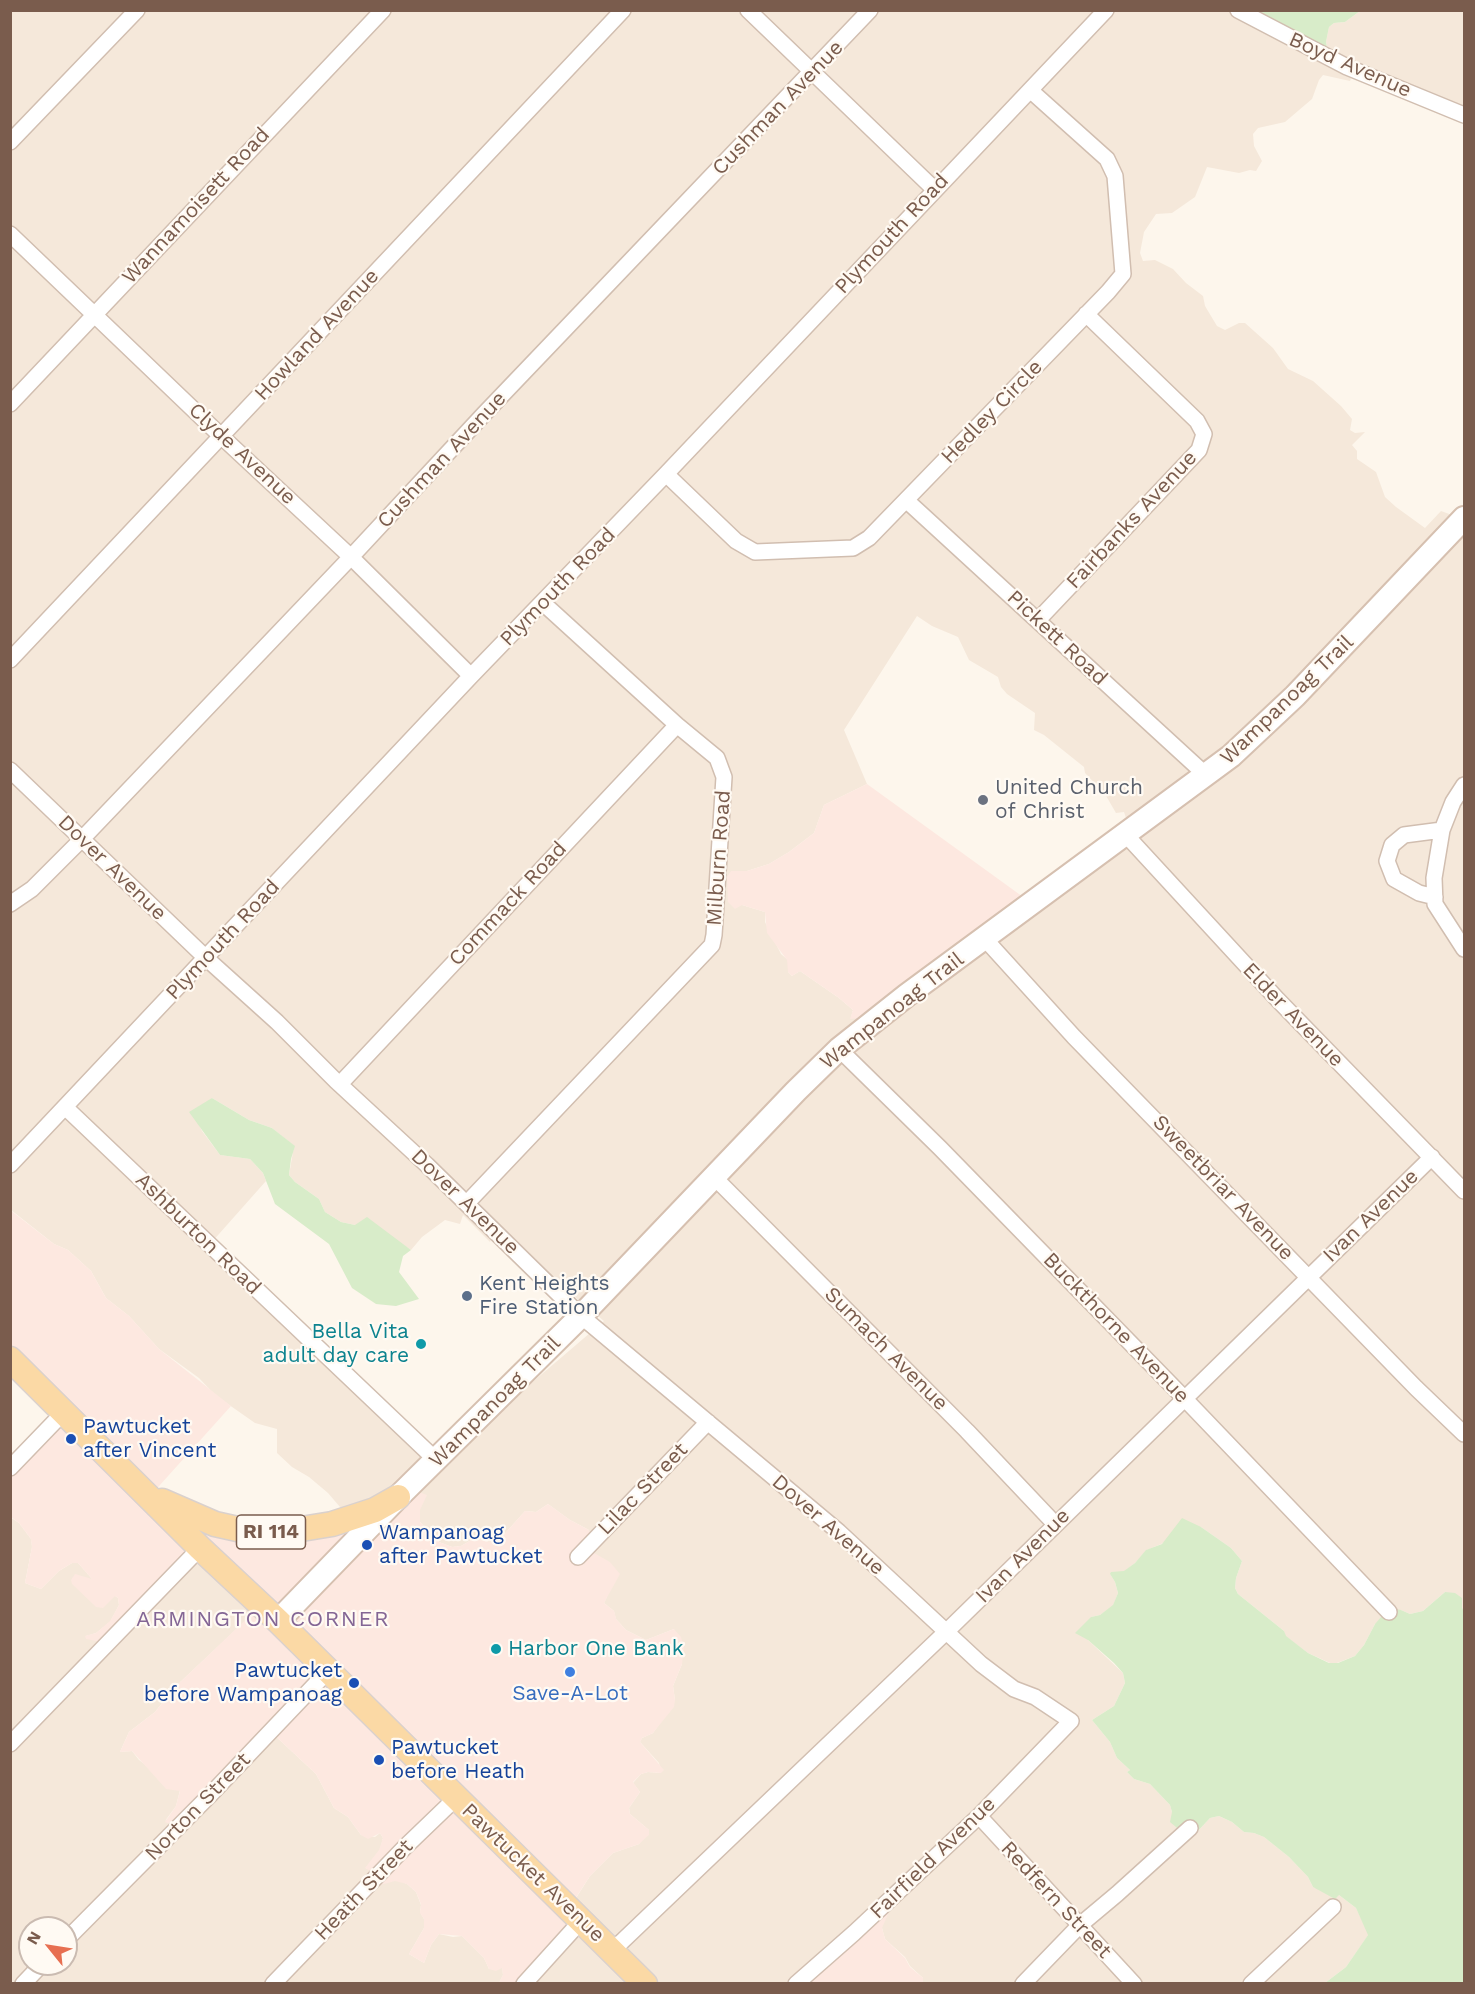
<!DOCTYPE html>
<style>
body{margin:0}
#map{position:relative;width:1475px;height:1994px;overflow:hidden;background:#fdf6ec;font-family:"Work Sans",sans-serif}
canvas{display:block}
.frame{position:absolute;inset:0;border:12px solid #7a5c4d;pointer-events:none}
.north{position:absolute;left:18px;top:1916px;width:60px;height:60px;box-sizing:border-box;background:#fffaf3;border:2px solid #cabbb1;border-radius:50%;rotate:300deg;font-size:16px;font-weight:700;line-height:24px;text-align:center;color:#7a5c4d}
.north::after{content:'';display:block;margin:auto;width:21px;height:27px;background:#e76f51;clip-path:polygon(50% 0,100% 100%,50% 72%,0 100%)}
</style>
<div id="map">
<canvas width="1475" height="1994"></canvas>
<div class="frame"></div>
<div class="north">N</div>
</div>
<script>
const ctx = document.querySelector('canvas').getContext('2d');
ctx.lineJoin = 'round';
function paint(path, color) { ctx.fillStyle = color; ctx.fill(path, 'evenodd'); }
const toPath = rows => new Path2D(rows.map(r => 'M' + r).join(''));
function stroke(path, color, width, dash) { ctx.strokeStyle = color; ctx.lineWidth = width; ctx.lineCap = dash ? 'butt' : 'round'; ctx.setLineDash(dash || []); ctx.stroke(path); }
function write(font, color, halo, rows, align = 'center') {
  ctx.font = font + ' "Work Sans",sans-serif'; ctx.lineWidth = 4.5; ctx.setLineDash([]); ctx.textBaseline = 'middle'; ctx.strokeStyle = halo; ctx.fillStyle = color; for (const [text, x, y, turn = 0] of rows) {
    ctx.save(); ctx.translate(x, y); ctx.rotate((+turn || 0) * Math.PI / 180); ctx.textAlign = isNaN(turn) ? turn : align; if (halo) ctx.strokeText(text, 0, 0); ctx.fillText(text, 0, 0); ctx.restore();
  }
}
paint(toPath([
 [1236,10,1328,53,1326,42,1329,27,1334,23,1345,22,1360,11,1464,11,1464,115,1354,71,1350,81,1323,75,1319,80,1312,99,1285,122,1258,128,1253,134,1254,146,1262,161,1256,171,1250,170,1239,173,1207,167,1195,197,1172,213,1156,214,1144,232,1140,253,1143,261,1155,260,1173,269,1186,283,1203,296,1205,306,1217,326,1225,330,1239,323,1245,323,1273,348,1288,369,1313,381,1341,406,1352,419,1350,430,1355,433,1365,432,1352,445,1357,451,1357,459,1376,472,1385,497,1396,507,1425,528,1441,511,1452,515,1464,524,1464,1611,1445,1592,1423,1611,1410,1614,1401,1610,1375,1624,1364,1645,1355,1656,1337,1663,1330,1663,1308,1653,1285,1636,1284,1631,1238,1594,1235,1588,1236,1578,1242,1561,1231,1548,1201,1527,1147,1550,1135,1563,1124,1572,1110,1574,1115,1582,1118,1593,1113,1606,1100,1615,1091,1617,1088,1640,1123,1673,1125,1683,1114,1706,1092,1720,1110,1742,1117,1758,1130,1770,1127,1772,1134,1779,1150,1784,1170,1805,1172,1812,1186,1831,1197,1832,1210,1818,1219,1816,1232,1822,1244,1832,1254,1833,1264,1837,1289,1857,1308,1877,1313,1887,1339,1895,1356,1908,1369,1934,1346,1967,1325,1983,923,1983,923,1978,910,1966,905,1957,885,1939,882,1928,794,1983,522,1983,590,1876,613,1853,639,1844,649,1830,630,1814,629,1808,640,1792,633,1783,641,1774,648,1772,661,1773,659,1763,640,1742,642,1738,653,1733,675,1700,673,1686,682,1664,674,1629,646,1640,626,1630,616,1619,614,1611,604,1603,609,1592,585,1548,589,1530,570,1520,548,1504,536,1512,525,1511,500,1539,491,1542,473,1539,461,1546,452,1547,439,1542,420,1522,420,1510,352,1521,328,1493,309,1477,292,1467,277,1453,277,1429,255,1423,215,1395,199,1378,159,1349,129,1316,106,1298,91,1271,68,1250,54,1244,11,1210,10,11],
 [917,616,932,626,958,637,969,660,998,677,1001,687,1007,694,1035,713,1034,730,1044,735,1084,767,1085,773,1105,794,1116,813,1124,812,1126,818,1123,825,851,1018,853,1010,839,998,800,971,792,976,788,972,788,960,781,954,765,922,765,912,742,905,731,871,747,871,769,864,789,852,814,833,824,805,867,784,844,730],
 [212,1098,249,1120,272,1128,294,1146,289,1175,295,1182,319,1199,325,1212,341,1222,355,1225,403,1245,411,1250,422,1237,445,1220,460,1224,463,1215,490,1242,495,1230,604,1321,439,1462,211,1243,266,1181,263,1173,250,1159,220,1155,202,1131,199,1124],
 [10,1517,19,1523,31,1539,32,1547,25,1583,41,1589,59,1571,72,1563,78,1563,93,1580,118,1598,119,1605,110,1622,96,1633,86,1636,107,1643,198,1549,260,1607,175,1687,155,1712,129,1732,120,1752,132,1751,139,1760,180,1790,176,1806,165,1821,270,1731,316,1774,334,1808,348,1817,361,1835,375,1837,380,1833,383,1838,380,1850,366,1868,407,1884,416,1892,421,1905,420,1912,424,1919,424,1928,409,1954,424,1963,431,1945,439,1934,453,1937,462,1936,484,1958,489,1969,502,1967,503,1975,499,1983,11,1983],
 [30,1928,66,1928,66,1964,30,1964]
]), '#f5e8da');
paint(toPath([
 [867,784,1030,902,862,1018,850,1019,853,1010,839,998,800,971,792,976,788,972,787,960,767,933,765,912,742,905,735,909,728,902,727,877,731,871,747,871,769,864,789,852,814,833,824,805],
 [10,1210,54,1244,68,1250,91,1271,106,1298,129,1316,159,1349,231,1406,151,1495,271,1535,410,1489,427,1495,420,1510,420,1522,439,1542,452,1547,461,1546,473,1539,490,1542,500,1539,525,1511,536,1512,548,1504,570,1520,589,1530,592,1540,585,1548,610,1562,620,1574,604,1603,614,1611,616,1619,626,1630,646,1640,674,1629,681,1637,684,1648,682,1664,673,1686,675,1700,674,1707,653,1733,642,1738,640,1742,664,1770,661,1773,648,1772,641,1774,633,1782,640,1792,629,1808,630,1814,649,1830,649,1835,639,1844,613,1853,590,1876,575,1899,578,1920,522,1983,499,1983,503,1975,502,1968,496,1971,489,1969,484,1958,462,1936,439,1934,431,1945,424,1963,409,1954,424,1928,424,1919,420,1913,421,1904,416,1892,407,1884,395,1881,380,1885,378,1875,365,1868,379,1850,383,1838,380,1833,368,1839,361,1835,348,1817,334,1808,316,1774,270,1731,178,1827,165,1822,176,1806,180,1791,166,1789,132,1751,120,1752,129,1732,155,1712,175,1687,260,1606,198,1549,107,1643,86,1639,85,1636,96,1633,110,1621,119,1605,118,1598,115,1596,103,1608,96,1607,72,1584,71,1580,75,1574,92,1579,78,1563,72,1563,59,1571,41,1589,25,1583,32,1547,31,1539,19,1523,11,1517,11,1466,64,1410,11,1359],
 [880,1907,889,1912,882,1928,885,1939,905,1958,910,1967,923,1978,923,1984,794,1984]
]), '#fde8e0');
paint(toPath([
 [1236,11,1360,11,1345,22,1334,23,1329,27,1326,42,1328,53],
 [212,1098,249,1120,272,1128,295,1146,291,1159,289,1175,295,1182,319,1199,325,1212,341,1222,355,1225,367,1217,411,1250,403,1256,399,1272,419,1299,396,1306,376,1304,352,1288,329,1244,275,1204,263,1173,250,1159,220,1155,189,1112],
 [1182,1518,1201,1527,1231,1548,1242,1561,1236,1578,1235,1588,1238,1594,1284,1631,1286,1636,1308,1653,1329,1663,1338,1663,1355,1656,1364,1645,1375,1624,1389,1608,1401,1610,1410,1614,1423,1611,1445,1592,1455,1593,1462,1598,1462,1608,1464,1611,1464,1983,1392,1984,1391,1982,1384,1984,1325,1983,1346,1967,1368,1935,1356,1908,1339,1895,1335,1899,1313,1887,1308,1877,1289,1857,1264,1837,1254,1833,1244,1832,1232,1822,1219,1816,1210,1818,1197,1832,1182,1832,1170,1822,1172,1812,1170,1805,1150,1784,1134,1779,1127,1772,1130,1770,1117,1758,1110,1742,1092,1720,1114,1706,1125,1683,1123,1673,1114,1663,1088,1640,1075,1633,1091,1617,1100,1615,1113,1605,1118,1593,1115,1582,1110,1574,1111,1572,1124,1571,1135,1563,1146,1550,1162,1544]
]), '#d8ecc9');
const street = toPath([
 [748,10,934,189],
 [1238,10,1347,67,1464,115],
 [10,142,137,10],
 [10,234,221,436,351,557,471,676],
 [10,404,383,10],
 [666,474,736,541,755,552,853,548,869,538,1108,292,1123,274,1115,176,1107,159,1030,90],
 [906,500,1207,776],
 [1038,620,1199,450,1204,434,1197,421,1086,314],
 [10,660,623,10],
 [10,770,206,958,277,1022,336,1081,427,1165,581,1316,839,1532,981,1664,1014,1689,1035,1697,1071,1721,979,1816,854,1933,796,1984],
 [1442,830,1434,878,1435,904,1464,949],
 [1126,835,1278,1000,1464,1191],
 [1435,897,1419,893,1394,879,1387,861,1392,845,1404,835,1442,830,1453,802,1464,785],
 [10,904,32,889,81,840,351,557,484,414,870,10],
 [985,939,1074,1037,1416,1388,1464,1434],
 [839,1049,940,1148,1185,1399,1389,1612],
 [340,1084,677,725],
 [65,1107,436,1460],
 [10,1165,471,676,666,474,1106,10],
 [714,1177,967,1431,1055,1524],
 [467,1203,712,945,714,935,724,777,717,758,677,725,543,603],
 [10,1468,64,1412],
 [578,1557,708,1422],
 [10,1744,200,1548],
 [979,1816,1134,1984],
 [66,1940,211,1794,328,1671],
 [612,1951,947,1631,1432,1157],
 [23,1984,42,1964],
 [273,1984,405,1847,456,1798],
 [524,1984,581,1921],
 [1023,1984,1080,1925,1117,1894,1190,1828],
 [1251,1984,1333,1907]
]);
const secondary = toPath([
 [278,1621,398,1497,581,1316,796,1091,839,1049,907,995,1231,756,1295,696,1464,518]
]);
const primary = toPath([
 [10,1359,200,1548,278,1621,645,1984],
 [162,1501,215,1524,242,1530,266,1533,289,1531,332,1524,375,1510,398,1497]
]);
stroke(street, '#d1beb0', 18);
stroke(secondary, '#d6c0b0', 26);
stroke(primary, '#dad1cd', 27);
stroke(street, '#fff', 15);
stroke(secondary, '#fff', 22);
stroke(primary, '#fbd9a5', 24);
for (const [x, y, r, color] of [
 [983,800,6,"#6b7280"],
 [467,1296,6,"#5c6f8a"],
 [421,1344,6,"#0f9aa8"],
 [71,1439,6,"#1a4fb4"],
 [367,1545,6,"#1a4fb4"],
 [496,1649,6,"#0f9aa8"],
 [570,1672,6,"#3f7fe0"],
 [354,1683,6,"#1a4fb4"],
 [379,1760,6,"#1a4fb4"]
]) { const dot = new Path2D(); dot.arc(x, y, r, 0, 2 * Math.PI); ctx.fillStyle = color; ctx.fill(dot); stroke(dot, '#fffaf3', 2); }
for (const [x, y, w] of [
 [271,1532,69]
]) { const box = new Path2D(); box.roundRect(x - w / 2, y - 17, w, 34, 4.5); ctx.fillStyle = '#fffaf3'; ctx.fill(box); stroke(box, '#7a5c4d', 1.5); }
write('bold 20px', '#7a5c4d', null, [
 ["RI 114",271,1532]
]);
write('21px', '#7a5c4d', '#fffaf3', [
 ["Boyd Avenue",1350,65,24],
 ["Cushman Avenue",778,108,-46],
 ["Wannamoisett Road",196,206,-47],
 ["Plymouth Road",892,234,-47],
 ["Howland Avenue",317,335,-47],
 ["Hedley Circle",992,412,-46],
 ["Clyde Avenue",242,454,43],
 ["Cushman Avenue",442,460,-47],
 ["Fairbanks Avenue",1132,520,-47],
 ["Plymouth Road",558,587,-46],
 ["Pickett Road",1057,638,43],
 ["Wampanoag Trail",1287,700,-44],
 ["Milburn Road",719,858,-86],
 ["Dover Avenue",112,868,44],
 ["Commack Road",508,904,-47],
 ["Plymouth Road",223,940,-47],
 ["Wampanoag Trail",892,1011,-38],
 ["Elder Avenue",1293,1015,46],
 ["Sweetbriar Avenue",1223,1188,46],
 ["Dover Avenue",465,1202,44],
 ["Ivan Avenue",1371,1216,-44],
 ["Ashburton Road",198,1234,44],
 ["Buckthorne Avenue",1116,1328,46],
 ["Sumach Avenue",886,1349,45],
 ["Wampanoag Trail",495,1402,-45],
 ["Lilac Street",643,1489,-46],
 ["Dover Avenue",828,1525,41],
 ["Ivan Avenue",1023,1556,-45],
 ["Norton Street",198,1807,-46],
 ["Fairfield Avenue",933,1858,-44],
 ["Pawtucket Avenue",533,1873,44],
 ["Heath Street",364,1890,-46],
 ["Redfern Street",1056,1900,47]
]);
write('21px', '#5b616d', '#fffaf3', [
 ["United Church",995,788],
 ["of Christ",995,812]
], 'left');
write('21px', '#4e5e75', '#fffaf3', [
 ["Kent Heights",479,1284],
 ["Fire Station",479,1308]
], 'left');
write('21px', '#0d838f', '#fffaf3', [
 ["Bella Vita",409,1332],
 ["adult day care",409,1356],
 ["Harbor One Bank",508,1649,"left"]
], 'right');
write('21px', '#164399', '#fffaf3', [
 ["Pawtucket",83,1427],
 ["after Vincent",83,1451],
 ["Wampanoag",379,1533],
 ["after Pawtucket",379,1557],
 ["Pawtucket",342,1671,"right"],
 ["before Wampanoag",342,1695,"right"],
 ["Pawtucket",391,1748],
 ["before Heath",391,1772]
], 'left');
write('21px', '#366cbe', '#fffaf3', [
 ["Save-A-Lot",570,1694]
]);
ctx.letterSpacing = '1.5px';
write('22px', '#846695', '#fffaf3', [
 ["ARMINGTON CORNER",263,1620]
]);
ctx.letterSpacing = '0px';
</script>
